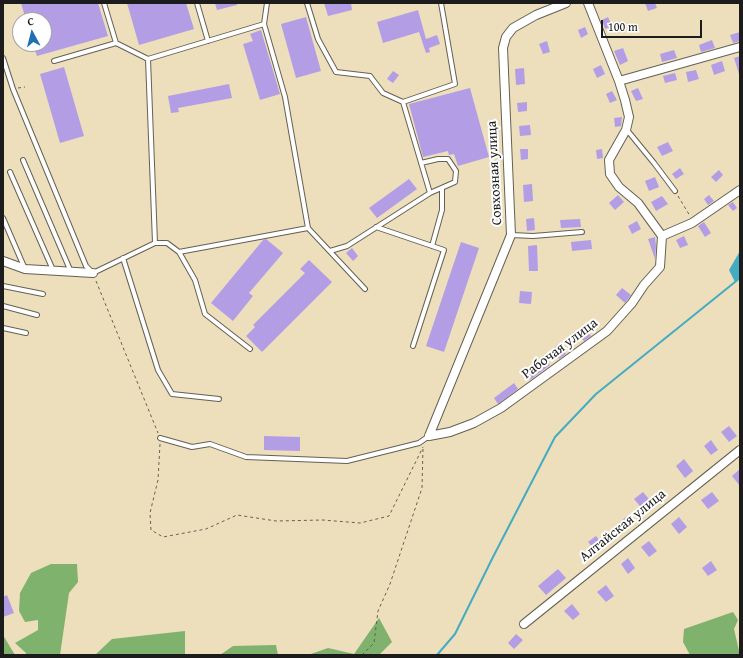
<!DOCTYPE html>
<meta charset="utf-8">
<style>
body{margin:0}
#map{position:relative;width:743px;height:658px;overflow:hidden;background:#eddebc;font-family:"Gentium Book Plus",serif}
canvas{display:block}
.frame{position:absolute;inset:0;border:4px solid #1c1c1c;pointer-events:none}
.north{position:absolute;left:12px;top:12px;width:40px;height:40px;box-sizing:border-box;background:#fff;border:1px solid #a4a4a4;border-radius:50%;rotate:353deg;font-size:11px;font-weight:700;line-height:16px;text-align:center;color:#1c1c1c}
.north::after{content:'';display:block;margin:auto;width:14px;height:18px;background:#1f6fb2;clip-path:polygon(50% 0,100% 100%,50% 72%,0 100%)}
.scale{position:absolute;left:601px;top:20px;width:101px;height:18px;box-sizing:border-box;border:2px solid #1c1c1c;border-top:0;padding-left:5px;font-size:12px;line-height:14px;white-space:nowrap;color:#1c1c1c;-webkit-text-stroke:3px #fff;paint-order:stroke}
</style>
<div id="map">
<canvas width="743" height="658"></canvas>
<div class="frame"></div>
<div class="north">С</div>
<div class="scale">100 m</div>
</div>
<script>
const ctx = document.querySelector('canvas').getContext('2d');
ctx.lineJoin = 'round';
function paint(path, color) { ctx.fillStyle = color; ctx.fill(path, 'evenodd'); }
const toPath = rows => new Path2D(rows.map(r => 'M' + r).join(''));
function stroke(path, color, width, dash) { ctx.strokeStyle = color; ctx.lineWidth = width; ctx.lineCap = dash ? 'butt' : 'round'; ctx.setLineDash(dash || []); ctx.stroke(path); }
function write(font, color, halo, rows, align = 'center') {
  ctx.font = font + ' "Gentium Book Plus",serif'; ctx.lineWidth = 4; ctx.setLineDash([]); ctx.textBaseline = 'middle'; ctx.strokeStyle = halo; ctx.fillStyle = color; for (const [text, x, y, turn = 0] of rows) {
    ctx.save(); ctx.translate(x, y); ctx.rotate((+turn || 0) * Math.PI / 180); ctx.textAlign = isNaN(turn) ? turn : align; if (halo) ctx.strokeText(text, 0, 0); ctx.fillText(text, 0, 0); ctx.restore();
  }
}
paint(toPath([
 [51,564,77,564,78,582,69,593,60,655,26,655,26,653,15,643,38,630,38,620,25,622,19,611,20,593,31,573],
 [733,612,738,620,734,629,740,655,690,655,683,642,684,629],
 [379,618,392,642,379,655,308,655,328,648,354,654],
 [185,631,185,655,95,655,112,639],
 [3,635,15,655,3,655],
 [276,645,278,655,220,655,233,646]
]), '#7fb26c');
paint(toPath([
 [740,251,740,279,735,282,729,270]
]), '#43acc3');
stroke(toPath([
 [437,655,455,634,493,557,555,437,596,394,740,278]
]), '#43acc3', 2);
paint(toPath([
 [21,3,98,3,108,36,37,56,33,44,44,44,44,20,26,20],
 [127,3,186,3,194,29,139,45],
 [215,3,237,3,237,5,217,10],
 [324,3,351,3,352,10,328,16],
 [645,3,655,3,657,8,648,11],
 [418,10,426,39,437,35,440,44,429,48,430,52,426,53,419,32,383,43,377,22],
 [306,17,321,71,296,78,281,24],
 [608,17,612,26,605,29,602,20],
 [585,27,588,34,581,38,578,30],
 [261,30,280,94,260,100,243,44,253,41,250,34],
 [740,32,740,41,733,43,730,35],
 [712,40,715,48,701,52,699,45],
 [547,41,550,52,543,54,539,44],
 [623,48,628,61,620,65,614,51],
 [674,50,677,58,662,62,660,54],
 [740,56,740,74,739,74,734,58],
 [722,61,725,71,714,75,711,65],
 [601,65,605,74,597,78,593,69],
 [64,67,84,136,60,143,40,74],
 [524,68,525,84,516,85,515,69],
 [696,70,699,79,688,82,686,72],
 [393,71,399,75,393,83,387,79],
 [675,73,677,80,665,83,663,76],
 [229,84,232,98,178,108,179,112,171,113,168,96],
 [470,88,489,157,458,166,454,154,449,155,448,151,423,157,409,104],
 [638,88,643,99,636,101,631,91],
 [612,91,617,100,610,103,606,94],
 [527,102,527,111,518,112,517,103],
 [622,117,621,126,615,127,614,118],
 [530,125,531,135,520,136,519,126],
 [668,142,673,151,662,156,657,147],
 [520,149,528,149,528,159,521,160],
 [602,149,603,158,597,159,596,150],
 [680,168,684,174,676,179,672,174],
 [719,170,723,175,716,182,711,177],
 [655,177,659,187,649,191,645,181],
 [409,179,417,189,377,218,369,208],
 [532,184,533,201,524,202,523,185],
 [618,195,624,202,615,210,609,203],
 [709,195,714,201,708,205,704,199],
 [662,196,668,204,656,211,651,202],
 [733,202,737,208,733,211,728,205],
 [534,218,535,230,527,231,526,219],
 [580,219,581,227,561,228,560,220],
 [637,221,641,229,632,234,628,226],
 [704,222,711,233,705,237,698,226],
 [684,236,688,245,680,248,676,240],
 [655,237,656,246,655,259,648,239],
 [266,239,283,253,249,293,253,296,233,321,211,303,263,240],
 [591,240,592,249,572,251,571,242],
 [461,242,479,248,444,352,426,346],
 [537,245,538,271,529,271,528,246],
 [352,248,358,256,353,261,346,253],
 [309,260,332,282,262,352,246,336,255,327,253,325,305,273,300,269],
 [622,288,631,295,625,303,616,295],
 [520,291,532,292,531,304,519,303],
 [585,329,591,336,584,341,578,335],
 [558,344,566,354,559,359,552,350],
 [545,359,550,365,530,380,526,374],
 [514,383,518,389,498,404,494,398],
 [729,426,737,436,729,442,721,432],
 [264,436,300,437,300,451,264,450],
 [711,440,718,450,711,455,704,446],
 [684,459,693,471,685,478,676,466],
 [740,469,740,486,732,476],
 [643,492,653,504,644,511,634,499],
 [712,492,719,501,708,509,701,500],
 [627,516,631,521,623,527,619,523],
 [679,517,687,527,679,534,671,524],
 [596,536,602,544,595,550,588,542],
 [649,541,657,551,649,557,641,547],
 [628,558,635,568,628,574,621,564],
 [711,561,717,570,708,576,702,568],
 [558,569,566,578,546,595,538,586],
 [606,585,614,596,606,602,597,592],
 [7,595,14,613,3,617,3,597],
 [572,604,580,614,573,620,564,611],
 [516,634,523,640,514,649,508,643]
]), '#b39ee6');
const service = toPath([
 [104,3,116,43],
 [197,3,208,41],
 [307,3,318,39,336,72,370,76,383,93,403,102,455,84,441,3],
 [264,24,285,97,308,228,365,289],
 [3,58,13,89,86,266,93,273,155,243,148,59,264,24,267,3],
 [54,61,116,43,148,59],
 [627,130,654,163,675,191],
 [23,160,71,272],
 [421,163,438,159,448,159,456,171,455,182,430,193],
 [10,172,53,270],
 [3,218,25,269],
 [376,227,444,250,413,346],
 [511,235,533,236,582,232],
 [155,243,167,243,179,252,195,280,205,314,250,349],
 [432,246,442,210,442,189],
 [330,251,347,246,430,193,403,102],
 [179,252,308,228],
 [123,258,158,370,172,394,219,399],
 [3,286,43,294],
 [3,306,37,315],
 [3,328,26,333],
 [160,438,192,447,210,444,246,457,347,461,419,443,429,436]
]);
const minor = toPath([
 [588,3,619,81,625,100,629,117,626,130,609,160,610,174,619,187,638,203,662,236],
 [619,81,740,47],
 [3,261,25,269,93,273],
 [429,436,511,235,503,48,506,37,513,28,536,15,566,3],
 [429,436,450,432,474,423,501,408,607,331,632,303,644,285,660,267,662,236,692,223,740,190],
 [524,624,740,450]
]);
stroke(service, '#656054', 6);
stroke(minor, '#656054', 10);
stroke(toPath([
 [18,88,25,87],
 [678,196,690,216],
 [96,281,158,433],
 [160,444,158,480,150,513,151,530,163,537,206,529,237,515,276,521,323,520,360,523,389,516,423,447],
 [362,655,374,643,378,611,390,584,422,488,423,448]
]), '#656054', 1, [3, 3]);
stroke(service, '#fff', 4);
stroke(minor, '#fff', 8);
write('14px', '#1c1c1c', '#fff', [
 ["Совхозная улица",495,173,-93],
 ["Рабочая улица",560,349,-37],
 ["Алтайская улица",623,526,-39]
]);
</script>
